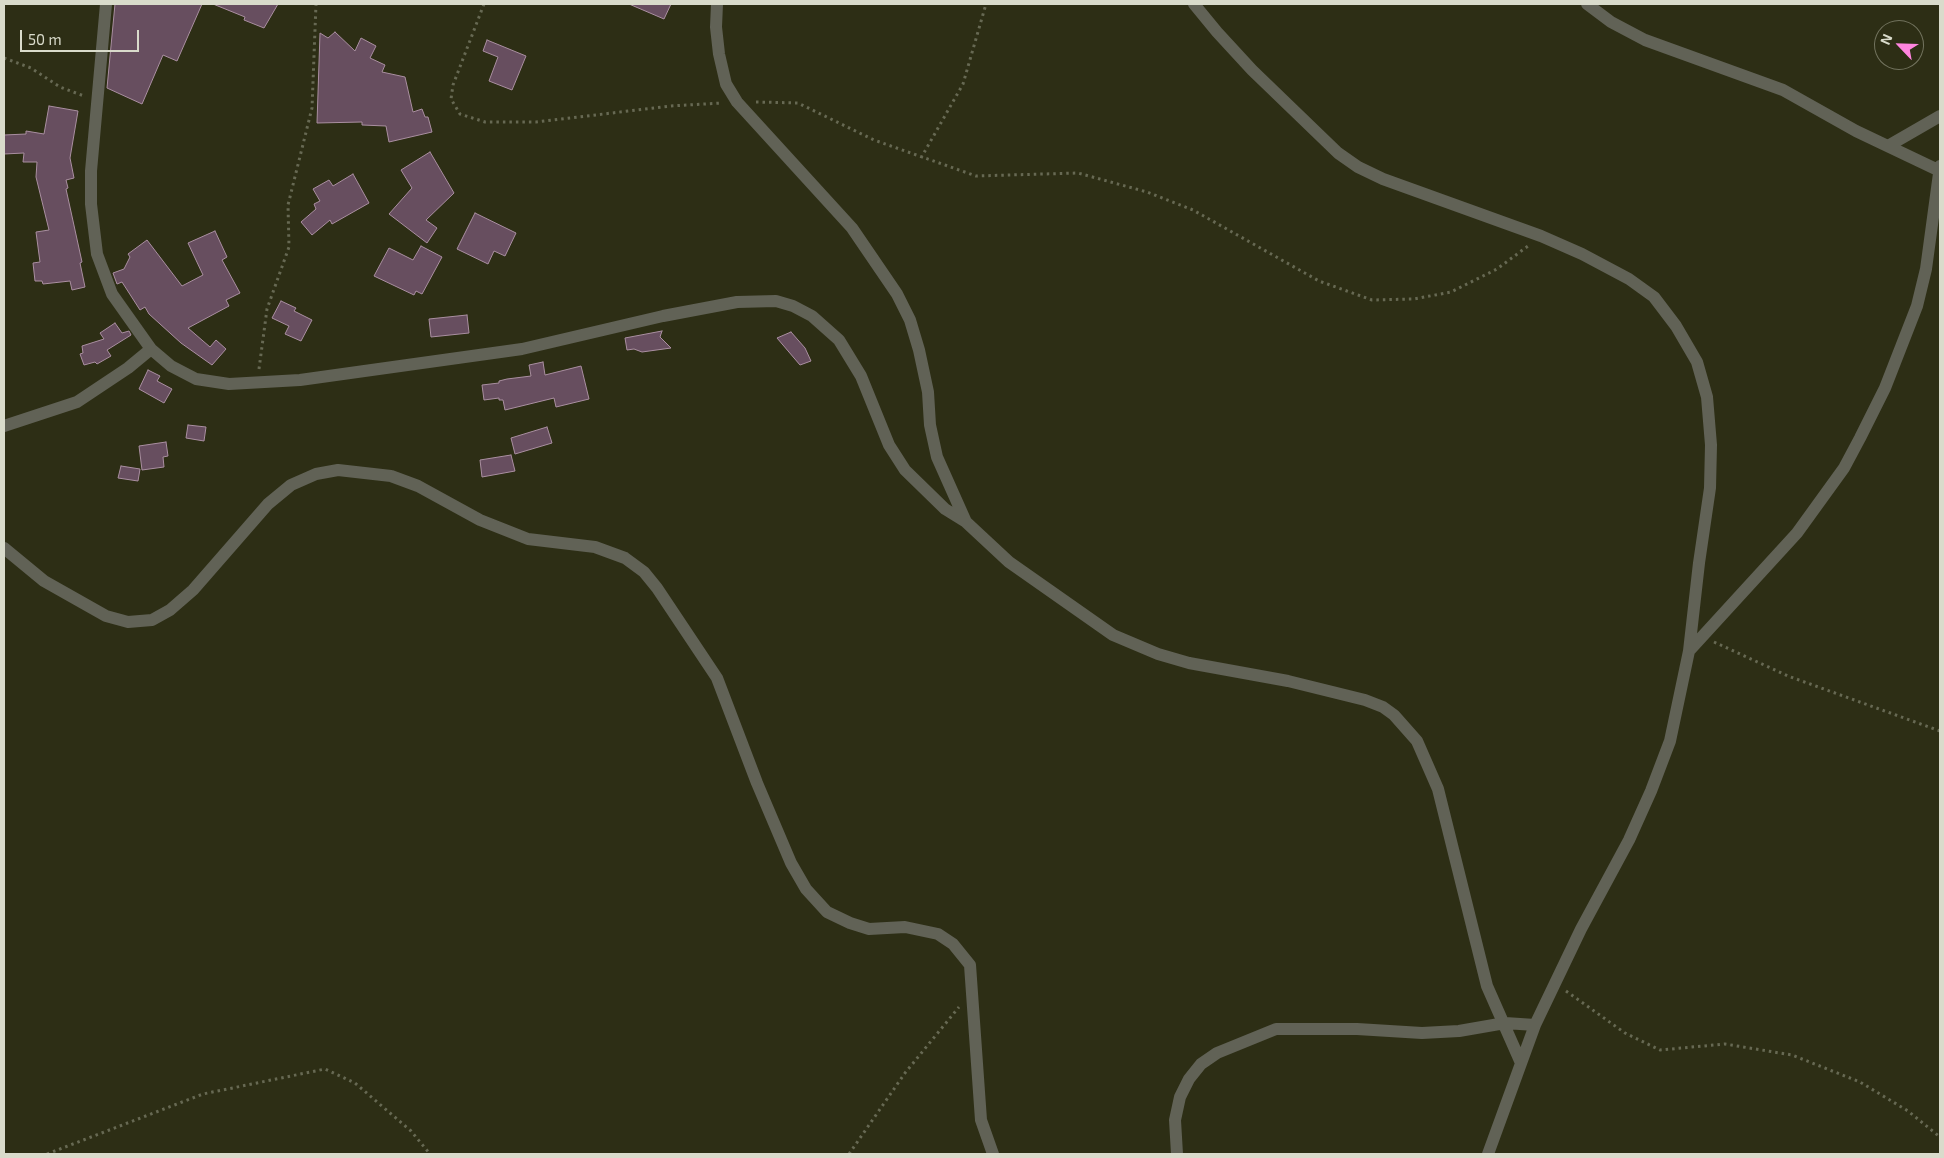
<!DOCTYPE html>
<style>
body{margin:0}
#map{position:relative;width:1944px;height:1158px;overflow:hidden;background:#2d2e15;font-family:"Exo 2",sans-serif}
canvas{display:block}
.frame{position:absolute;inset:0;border:5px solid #d9dbcb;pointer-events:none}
.north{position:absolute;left:1874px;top:20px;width:50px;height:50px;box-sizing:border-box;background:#2d2e15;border:1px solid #72735e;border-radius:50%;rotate:294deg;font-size:14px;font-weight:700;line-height:20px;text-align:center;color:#d9dbcb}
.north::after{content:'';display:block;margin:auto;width:18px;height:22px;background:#ff85df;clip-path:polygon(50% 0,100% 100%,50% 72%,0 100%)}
.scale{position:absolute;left:20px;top:30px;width:119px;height:22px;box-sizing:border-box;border:2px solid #d9dbcb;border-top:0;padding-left:6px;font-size:15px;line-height:18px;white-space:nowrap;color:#d9dbcb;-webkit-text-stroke:4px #2d2e15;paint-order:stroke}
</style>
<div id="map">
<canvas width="1944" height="1158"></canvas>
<div class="frame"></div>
<div class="north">N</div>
<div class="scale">50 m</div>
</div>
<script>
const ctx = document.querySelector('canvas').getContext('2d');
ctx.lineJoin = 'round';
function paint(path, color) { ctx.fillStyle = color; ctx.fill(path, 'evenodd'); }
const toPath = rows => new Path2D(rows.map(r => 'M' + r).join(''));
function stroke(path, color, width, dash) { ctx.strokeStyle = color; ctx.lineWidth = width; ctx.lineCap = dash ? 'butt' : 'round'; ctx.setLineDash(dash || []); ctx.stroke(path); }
const building = toPath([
 [115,4,202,4,177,61,163,55,142,104,107,88,115,4],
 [213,4,278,4,264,28,244,20,245,17,213,4],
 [629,4,671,4,664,19,629,4],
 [335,32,355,51,361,38,376,46,370,58,385,65,382,72,405,77,413,112,422,109,425,117,428,117,432,132,389,142,386,126,362,125,362,122,317,123,320,33,328,38,335,32],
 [487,40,526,56,512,90,489,81,498,57,483,51,487,40],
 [49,106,78,111,70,158,74,178,66,180,68,188,66,189,82,262,80,263,85,287,72,290,70,281,43,284,42,281,35,281,33,263,40,262,36,232,49,230,36,177,37,162,23,162,24,153,4,154,4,135,26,134,26,131,44,134,49,106],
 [430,152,454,193,426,220,437,228,427,243,389,214,412,188,401,170,430,152],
 [353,174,369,203,332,224,330,220,312,235,301,222,316,209,314,204,320,201,313,189,329,180,333,186,353,174],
 [475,213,516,233,505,256,494,251,488,264,457,249,475,213],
 [215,231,227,257,222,260,240,293,226,300,229,306,188,328,210,347,216,340,226,349,212,365,181,343,149,314,145,307,140,310,122,282,117,284,113,273,124,269,130,257,128,254,147,240,182,286,203,275,188,243,215,231],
 [421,246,442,257,422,294,416,291,414,295,374,276,389,248,413,260,421,246],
 [281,301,296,308,294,311,312,320,301,341,285,334,289,326,272,318,281,301],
 [467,315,469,333,431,337,429,319,467,315],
 [115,323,122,333,129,331,131,335,107,350,111,356,97,364,95,362,84,365,80,354,83,353,82,346,104,339,100,333,115,323],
 [662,331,660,337,671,348,642,352,634,349,627,350,625,338,662,331],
 [791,332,805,348,811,361,800,365,777,338,791,332],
 [543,362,545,375,581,366,589,399,556,407,554,398,505,410,503,400,499,400,499,398,484,400,482,385,499,383,499,381,507,379,531,376,529,365,543,362],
 [148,370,160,376,157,381,172,389,164,403,139,389,148,370],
 [188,425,206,427,204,441,186,438,188,425],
 [547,427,552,443,515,454,511,438,547,427],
 [166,442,168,456,163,457,164,467,142,470,139,446,166,442],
 [511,455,515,471,482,477,480,460,511,455],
 [121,466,140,469,138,481,118,478,121,466]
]);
paint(building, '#674e5f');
stroke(building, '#aa8fa1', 1);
stroke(toPath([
 [484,4,453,85,451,99,460,114,485,122,536,122,671,106,722,103],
 [4,58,31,68,60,87,84,96],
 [756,102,798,103,874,140,976,176,1078,173,1147,192,1193,210,1319,281,1372,300,1414,299,1451,292,1497,269,1528,246],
 [921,158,963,84,986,4],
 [259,369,267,309,289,247,288,205,312,108,316,4],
 [1714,642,1788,676,1940,731],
 [1566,991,1625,1033,1660,1050,1725,1044,1792,1055,1860,1082,1908,1111,1940,1137],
 [47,1154,203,1094,325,1069,355,1083,411,1131,430,1154],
 [849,1154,905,1073,959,1007]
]), '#676953', 3, [2.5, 4]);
stroke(toPath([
 [106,4,91,171,91,204,97,254,112,294,151,349,171,366,196,379,229,384,300,380,522,349,663,316,737,302,776,301,793,306,812,316,839,340,861,376,889,445,905,470,945,509,966,522],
 [717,4,716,27,719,54,726,84,737,102,852,228,897,294,910,320,919,350,928,392,930,425,937,457,966,522,1009,562,1113,635,1158,654,1189,663,1288,681,1365,700,1383,707,1394,715,1417,741,1438,789,1487,986,1521,1063],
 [1194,4,1217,32,1252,70,1338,153,1358,167,1383,179,1541,236,1582,254,1629,279,1654,297,1676,326,1697,362,1707,397,1711,445,1710,488,1699,563,1689,651,1670,741,1651,791,1629,840,1581,929,1535,1025,1488,1154],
 [1587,4,1611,22,1645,40,1783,90,1856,131,1940,171],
 [1888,146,1940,116],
 [4,426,77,402,128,368,151,349],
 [4,548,44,581,106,616,128,622,152,620,170,610,193,590,268,504,291,485,316,474,338,470,391,476,418,486,480,520,528,539,595,547,625,558,644,572,657,588,717,678,757,783,791,863,806,889,827,912,850,923,869,929,905,927,938,934,953,944,970,965,981,1120,993,1154],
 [1689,651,1797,533,1844,468,1860,438,1885,388,1917,306,1926,269,1940,166],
 [1177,1154,1175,1120,1180,1097,1189,1079,1201,1064,1217,1053,1276,1029,1357,1029,1422,1033,1459,1031,1505,1023,1535,1025]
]), '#616256', 12);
</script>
